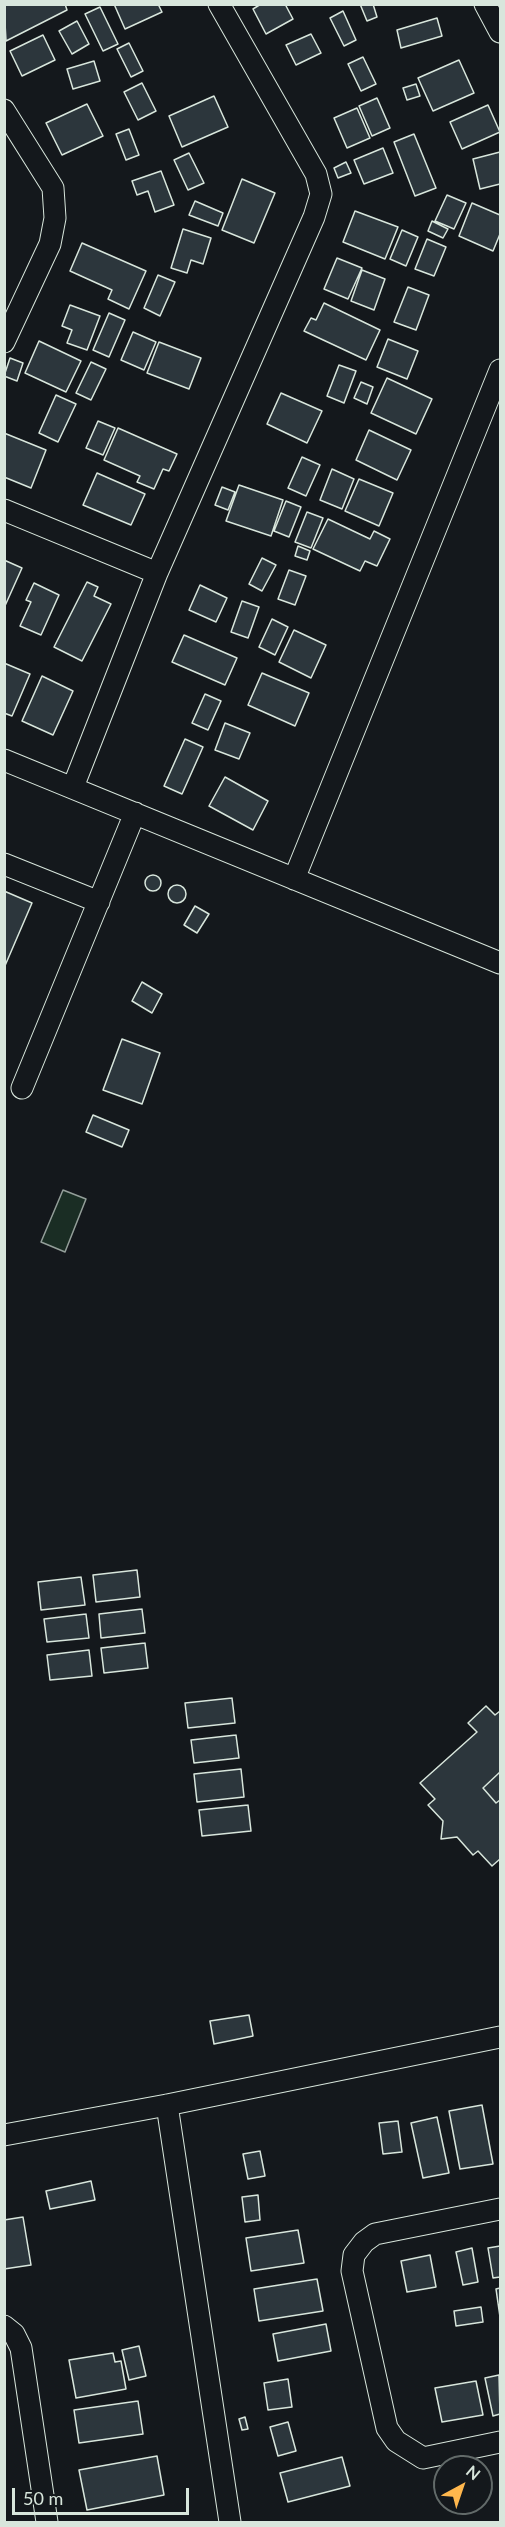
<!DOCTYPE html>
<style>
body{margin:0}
#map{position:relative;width:505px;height:2527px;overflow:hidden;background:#14181c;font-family:Lato,sans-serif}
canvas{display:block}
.frame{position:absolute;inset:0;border:6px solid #d8e6dc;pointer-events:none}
.north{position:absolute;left:433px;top:2455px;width:60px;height:60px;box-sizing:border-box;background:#14181c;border:2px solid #626a69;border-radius:50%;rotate:40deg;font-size:16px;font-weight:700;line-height:24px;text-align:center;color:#d8e6dc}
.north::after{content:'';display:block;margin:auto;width:21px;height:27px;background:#ffb74d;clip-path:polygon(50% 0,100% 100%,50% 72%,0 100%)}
.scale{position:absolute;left:12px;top:2488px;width:177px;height:27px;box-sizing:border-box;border:3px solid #d8e6dc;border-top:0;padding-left:8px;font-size:18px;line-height:21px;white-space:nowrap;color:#d8e6dc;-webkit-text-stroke:4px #14181c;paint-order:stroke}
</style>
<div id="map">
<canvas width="505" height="2527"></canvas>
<div class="frame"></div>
<div class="north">N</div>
<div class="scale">50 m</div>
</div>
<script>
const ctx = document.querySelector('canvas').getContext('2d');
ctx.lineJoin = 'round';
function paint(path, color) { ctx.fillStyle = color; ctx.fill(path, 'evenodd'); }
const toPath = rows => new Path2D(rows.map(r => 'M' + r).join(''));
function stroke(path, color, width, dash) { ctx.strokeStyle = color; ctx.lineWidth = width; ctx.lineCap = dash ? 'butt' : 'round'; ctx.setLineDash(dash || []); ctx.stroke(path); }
const green = toPath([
 [63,1190,86,1199,65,1252,41,1242,63,1190]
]);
paint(green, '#1a2d24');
stroke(green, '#939e99', 1.5);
const building = toPath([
 [65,4,67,10,6,41,4,5,65,4],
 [114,4,158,4,162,12,125,29,114,4],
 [261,4,285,4,293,19,266,34,253,9,261,4],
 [360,4,373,4,377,17,367,21,360,4],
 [100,7,118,44,103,51,85,14,100,7],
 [343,11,356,40,344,46,330,18,343,11],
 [437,18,442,36,401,48,397,30,437,18],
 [77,21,89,44,72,54,59,31,77,21],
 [311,34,321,53,296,65,286,45,311,34],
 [43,35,55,60,22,76,10,51,43,35],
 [129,43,143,71,131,77,117,49,129,43],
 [363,57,376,84,361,91,348,64,363,57],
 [459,60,474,93,433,111,418,78,459,60],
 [94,61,100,81,73,89,67,69,94,61],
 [142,83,156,111,138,120,124,92,142,83],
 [416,84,420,96,407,100,403,88,416,84],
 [214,96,228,127,182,147,169,116,214,96],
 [377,98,390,128,372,136,359,106,377,98],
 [87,104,103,136,62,155,46,123,87,104],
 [488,105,500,132,462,149,450,122,488,105],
 [357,108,370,138,347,148,334,118,357,108],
 [129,129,139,155,126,160,116,134,129,129],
 [414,134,436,188,415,196,394,142,414,134],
 [383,148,393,173,364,184,354,160,383,148],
 [500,152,500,184,480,189,473,159,500,152],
 [189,153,204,183,188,190,174,160,189,153],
 [346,162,351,173,338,178,334,168,346,162],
 [161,171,174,205,155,212,148,191,137,195,132,181,161,171],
 [242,179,275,193,254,243,222,230,242,179],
 [447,195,466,203,454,229,435,221,447,195],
 [195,201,223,213,218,226,189,215,195,201],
 [472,203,500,215,500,234,493,251,459,236,472,203],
 [355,211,398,227,385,259,343,242,355,211],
 [432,221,448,229,443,238,428,231,432,221],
 [183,229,211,238,203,264,191,260,187,273,171,268,183,229],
 [402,230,418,237,406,266,390,259,402,230],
 [427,239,446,247,434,276,415,269,427,239],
 [82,243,146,271,129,309,108,299,112,290,70,271,82,243],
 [337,258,362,268,348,299,324,289,337,258],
 [362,270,385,279,374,310,351,301,362,270],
 [158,275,175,282,160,316,144,308,158,275],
 [408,287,429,295,416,330,394,322,408,287],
 [324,303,380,330,366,360,304,331,311,318,316,320,324,303],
 [70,305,100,316,87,350,67,343,72,330,62,326,70,305],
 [109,313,125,320,109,357,93,350,109,313],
 [133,332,156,342,144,370,121,360,133,332],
 [388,339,418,351,407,379,377,367,388,339],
 [39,341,81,361,66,392,25,373,39,341],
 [159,342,201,358,189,389,147,373,159,342],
 [10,358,23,363,17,381,4,376,10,358],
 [91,362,106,369,91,400,76,393,91,362],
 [339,365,356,371,344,403,327,396,339,365],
 [387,378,432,399,416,434,371,413,387,378],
 [361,382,373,387,367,404,354,398,361,382],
 [281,393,322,411,307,443,267,424,281,393],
 [56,395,76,404,58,442,39,433,56,395],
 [98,421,115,428,103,455,86,448,98,421],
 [118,428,177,454,169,471,163,469,154,489,137,482,140,476,104,460,118,428],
 [369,430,411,450,397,480,356,460,369,430],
 [4,433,46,450,31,488,4,477,4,433],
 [302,457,320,465,306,496,288,488,302,457],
 [332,469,354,479,342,509,320,500,332,469],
 [97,473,145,494,131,525,83,505,97,473],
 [359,479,393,493,379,526,345,511,359,479],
 [239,485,283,500,271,536,226,521,239,485],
 [222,487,235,492,228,510,215,505,222,487],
 [286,501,301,507,289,537,274,531,286,501],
 [307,512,323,518,311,548,295,542,307,512],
 [328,519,370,539,374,531,390,539,377,566,365,561,360,571,313,549,328,519],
 [298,546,310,551,307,560,295,556,298,546],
 [262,558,276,565,262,591,249,584,262,558],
 [4,560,22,568,4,608,4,560],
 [289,570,306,576,295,605,278,599,289,570],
 [87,582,98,587,94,596,111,604,82,661,54,647,87,582],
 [34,583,59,595,41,635,20,626,31,602,26,600,34,583],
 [200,585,227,598,216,622,189,610,200,585],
 [242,601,259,607,248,638,231,632,242,601],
 [272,619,288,627,275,655,259,647,272,619],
 [294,630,326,645,311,678,279,662,294,630],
 [184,635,237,658,225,685,172,662,184,635],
 [4,663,30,674,12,716,4,713,4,663],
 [262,673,309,693,295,726,248,705,262,673],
 [42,676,73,691,53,735,22,721,42,676],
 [205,694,221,701,208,730,192,723,205,694],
 [225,723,250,733,239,759,215,750,225,723],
 [185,739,203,747,182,794,164,786,185,739],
 [225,777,268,801,253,830,209,806,225,777],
 '145 883a8 8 0 1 1 16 0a8 8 0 1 1-16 0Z',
 '168 894a9 9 0 1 1 18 0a9 9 0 1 1-18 0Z',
 [4,891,32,903,4,968,4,891],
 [195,906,209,914,197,933,184,925,195,906],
 [142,982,162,994,152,1013,132,1001,142,982],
 [122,1039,160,1053,142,1104,103,1090,122,1039],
 [93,1115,129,1130,122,1147,86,1132,93,1115],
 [137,1570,140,1597,96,1602,93,1575,137,1570],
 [81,1577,85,1605,41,1610,38,1582,81,1577],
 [142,1609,145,1633,101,1638,99,1614,142,1609],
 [86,1614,89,1638,47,1642,44,1619,86,1614],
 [145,1643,148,1668,104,1673,101,1648,145,1643],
 [89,1650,92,1676,50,1680,47,1655,89,1650],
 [232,1698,235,1723,188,1728,185,1703,232,1698],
 [486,1706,495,1715,500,1711,500,1772,483,1788,496,1803,500,1800,500,1859,492,1866,478,1851,473,1855,457,1837,441,1839,443,1821,428,1805,435,1799,420,1783,477,1732,468,1723,486,1706],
 [236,1735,239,1758,194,1763,191,1740,236,1735],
 [241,1769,244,1797,197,1802,194,1774,241,1769],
 [500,1772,500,1800,496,1803,483,1788,500,1772],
 [248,1805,251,1831,202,1836,199,1810,248,1805],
 [249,2015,253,2036,214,2044,210,2021,249,2015],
 [482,2105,493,2164,460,2169,449,2111,482,2105],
 [437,2117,449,2173,423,2178,411,2123,437,2117],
 [398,2121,402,2152,383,2154,379,2123,398,2121],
 [260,2151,265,2176,248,2179,243,2154,260,2151],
 [91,2181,95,2200,50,2209,46,2191,91,2181],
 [258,2195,260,2220,245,2222,242,2197,258,2195],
 [23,2217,31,2265,4,2269,4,2220,23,2217],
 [298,2230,304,2263,251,2271,246,2238,298,2230],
 [500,2246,500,2277,493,2278,488,2248,500,2246],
 [472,2248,478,2282,463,2285,456,2252,472,2248],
 [430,2255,436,2287,407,2292,401,2261,430,2255],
 [317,2279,323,2311,259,2321,254,2289,317,2279],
 [500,2288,500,2317,496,2289,500,2288],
 [481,2307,483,2322,456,2326,454,2311,481,2307],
 [326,2324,331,2351,278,2361,273,2334,326,2324],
 [139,2346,146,2376,129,2380,122,2350,139,2346],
 [113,2353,115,2362,121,2361,126,2389,76,2398,69,2360,113,2353],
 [499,2375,500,2414,493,2416,485,2378,499,2375],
 [288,2379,292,2407,268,2410,264,2383,288,2379],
 [476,2381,483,2415,442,2422,435,2388,476,2381],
 [138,2401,143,2434,79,2443,74,2410,138,2401],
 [245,2417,248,2429,242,2430,239,2419,245,2417],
 [288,2422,296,2451,278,2456,270,2427,288,2422],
 [157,2456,164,2495,87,2510,79,2470,157,2456],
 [342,2457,350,2486,288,2502,280,2473,342,2457]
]);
paint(building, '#2c363c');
stroke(building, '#d8e6dc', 1.5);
const minor = toPath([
 [485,4,500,32],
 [4,110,53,188,55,218,50,244,4,342],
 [4,510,157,573],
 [4,760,500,963],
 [73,787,157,573,314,217,321,194,316,174,219,4],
 [4,864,99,902],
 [294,879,500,370],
 [22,1088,135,813],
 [167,2105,230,2522],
 [4,2135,167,2105,500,2037],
 [500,2209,375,2234,364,2242,354,2255,352,2271,387,2428,396,2441,423,2458,500,2442],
 [4,2326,14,2334,21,2348,47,2522]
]);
stroke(minor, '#d8e6dc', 23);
stroke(minor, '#14181c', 21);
</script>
